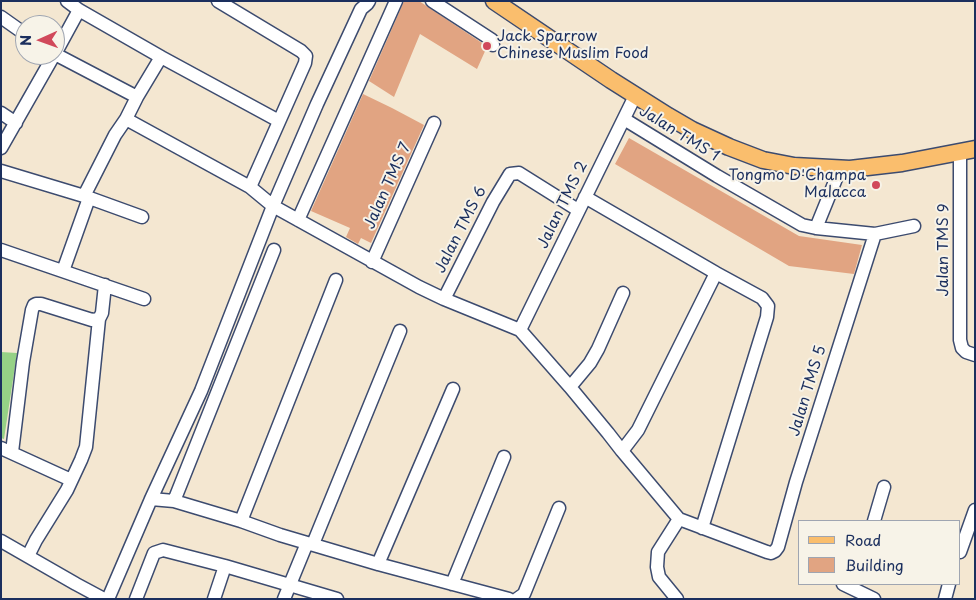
<!DOCTYPE html>
<style>
body{margin:0}
#map{position:relative;width:976px;height:600px;overflow:hidden;background:#f4e7d1;font-family:"Playpen Sans",sans-serif}
canvas{display:block}
.frame{position:absolute;inset:0;border:2px solid #1b2f5e;pointer-events:none}
.legend{position:absolute;left:798px;top:520px;width:162px;height:65px;box-sizing:border-box;background:#f7f3e8;border:1px solid #9fa5b1;margin:0;padding:6px 9px;list-style:none;font-size:15px;color:#1b2f5e}
.legend li{display:flex;align-items:center;gap:10px;height:25px}
.legend b{width:25px;border:1px solid #9fa5b1}
.north{position:absolute;left:15px;top:15px;width:50px;height:50px;box-sizing:border-box;background:#f7f3e8;border:1px solid #9fa5b1;border-radius:50%;rotate:268deg;font-size:14px;font-weight:700;line-height:20px;text-align:center;color:#1b2f5e}
.north::after{content:'';display:block;margin:auto;width:18px;height:22px;background:#d1495b;clip-path:polygon(50% 0,100% 100%,50% 72%,0 100%)}
</style>
<div id="map">
<canvas width="976" height="600"></canvas>
<div class="frame"></div>
<ul class="legend">
<li><b style="height:6px;background:#fabe6d"></b>Road</li>
<li><b style="height:14px;background:#e1a482"></b>Building</li>
</ul>
<div class="north">N</div>
</div>
<script>
const ctx = document.querySelector('canvas').getContext('2d');
ctx.lineJoin = 'round';
function paint(path, color) { ctx.fillStyle = color; ctx.fill(path, 'evenodd'); }
const toPath = rows => new Path2D(rows.map(r => 'M' + r).join(''));
function stroke(path, color, width, dash) { ctx.strokeStyle = color; ctx.lineWidth = width; ctx.lineCap = dash ? 'butt' : 'round'; ctx.setLineDash(dash || []); ctx.stroke(path); }
function write(font, color, halo, rows, align = 'center') {
  ctx.font = font + ' "Playpen Sans",sans-serif'; ctx.lineWidth = 4; ctx.setLineDash([]); ctx.textBaseline = 'middle'; ctx.strokeStyle = halo; ctx.fillStyle = color; for (const [text, x, y, turn = 0] of rows) {
    ctx.save(); ctx.translate(x, y); ctx.rotate((+turn || 0) * Math.PI / 180); ctx.textAlign = isNaN(turn) ? turn : align; if (halo) ctx.strokeText(text, 0, 0); ctx.fillText(text, 0, 0); ctx.restore();
  }
}
paint(toPath([
 [1,352,17,353,4,439,1,438]
]), '#95d186');
paint(toPath([
 [404,1,419,1,485,45,486,49,477,69,420,34,394,97,369,81],
 [363,94,392,108,424,125,371,243,361,238,358,244,346,237,350,228,311,211],
 [629,138,799,236,862,245,854,274,789,266,615,164]
]), '#e1a482');
const minor = toPath([
 [67,1,79,10,161,57,279,121],
 [218,1,301,51,306,56,305,63,250,187],
 [432,1,492,40,493,45],
 [1,17,25,34],
 [55,54,137,97],
 [55,54,79,10],
 [1,113,16,123],
 [126,119,250,187,273,206,419,287,444,299,520,330,570,387,608,433,622,451,679,519,767,552,771,553,775,551,778,547,796,482,875,234],
 [624,119,717,176,802,225,816,228,875,234,914,226],
 [1,148,54,55],
 [960,152,960,340,962,348,966,352,975,355],
 [1,171,84,196,142,217],
 [84,196,115,135,126,119,137,97,161,57],
 [585,197,716,273,762,298,768,306,767,317,702,528],
 [298,220,396,1],
 [816,228,840,169],
 [1,250,144,299],
 [372,262,434,123],
 [63,271,89,198],
 [444,299,493,202,510,174,519,173,578,210],
 [520,330,635,96],
 [570,387,590,363,598,349,623,293],
 [1,448,71,480],
 [622,451,638,430,716,273],
 [12,452,23,362,32,310,34,305,36,304,41,304,92,320,99,319,102,313,105,285],
 [151,499,174,501,241,521,280,535,378,564,509,599],
 [174,501,274,250],
 [241,521,336,280],
 [874,521,884,487],
 [1,541,76,584,104,599],
 [313,544,400,331],
 [960,552,975,510],
 [28,556,36,540,67,490,81,460,86,447,99,319],
 [378,564,453,389],
 [452,584,504,457],
 [843,584,874,599],
 [108,599,151,499,201,391,273,206,317,104,361,9,367,4,369,1],
 [136,599,154,553,163,550,225,566,337,599],
 [214,599,225,566],
 [284,599,307,543],
 [517,599,524,594,559,508],
 [677,599,659,577,657,567,658,552,679,519],
 [945,599,949,584]
]);
const major = toPath([
 [494,1,611,80,668,116,692,130,729,147,763,160,794,166,850,169,902,163,975,149]
]);
stroke(minor, '#3c4b6f', 15);
stroke(major, '#3c4b6f', 19);
stroke(minor, '#fff', 12);
stroke(major, '#fabe6d', 16);
for (const [x, y, r, color] of [
 [487,46,5,"#d1495b"],
 [876,185,5,"#d1495b"]
]) { const dot = new Path2D(); dot.arc(x, y, r, 0, 2 * Math.PI); ctx.fillStyle = color; ctx.fill(dot); stroke(dot, '#f7f3e8', 2); }
write('15px', '#1b2f5e', '#f7f3e8', [
 ["Jack Sparrow",497,37],
 ["Chinese Muslim Food",497,54],
 ["Tongmo D'Champa",866,176,"right"],
 ["Malacca",866,193,"right"]
], 'left');
write('15px', '#1b2f5e', '#f7f3e8', [
 ["Jalan TMS 1",679,134,32],
 ["Jalan TMS 7",388,186,-66],
 ["Jalan TMS 2",563,205,-64],
 ["Jalan TMS 6",461,230,-63],
 ["Jalan TMS 9",944,250,-90],
 ["Jalan TMS 5",808,391,-73]
]);
</script>
